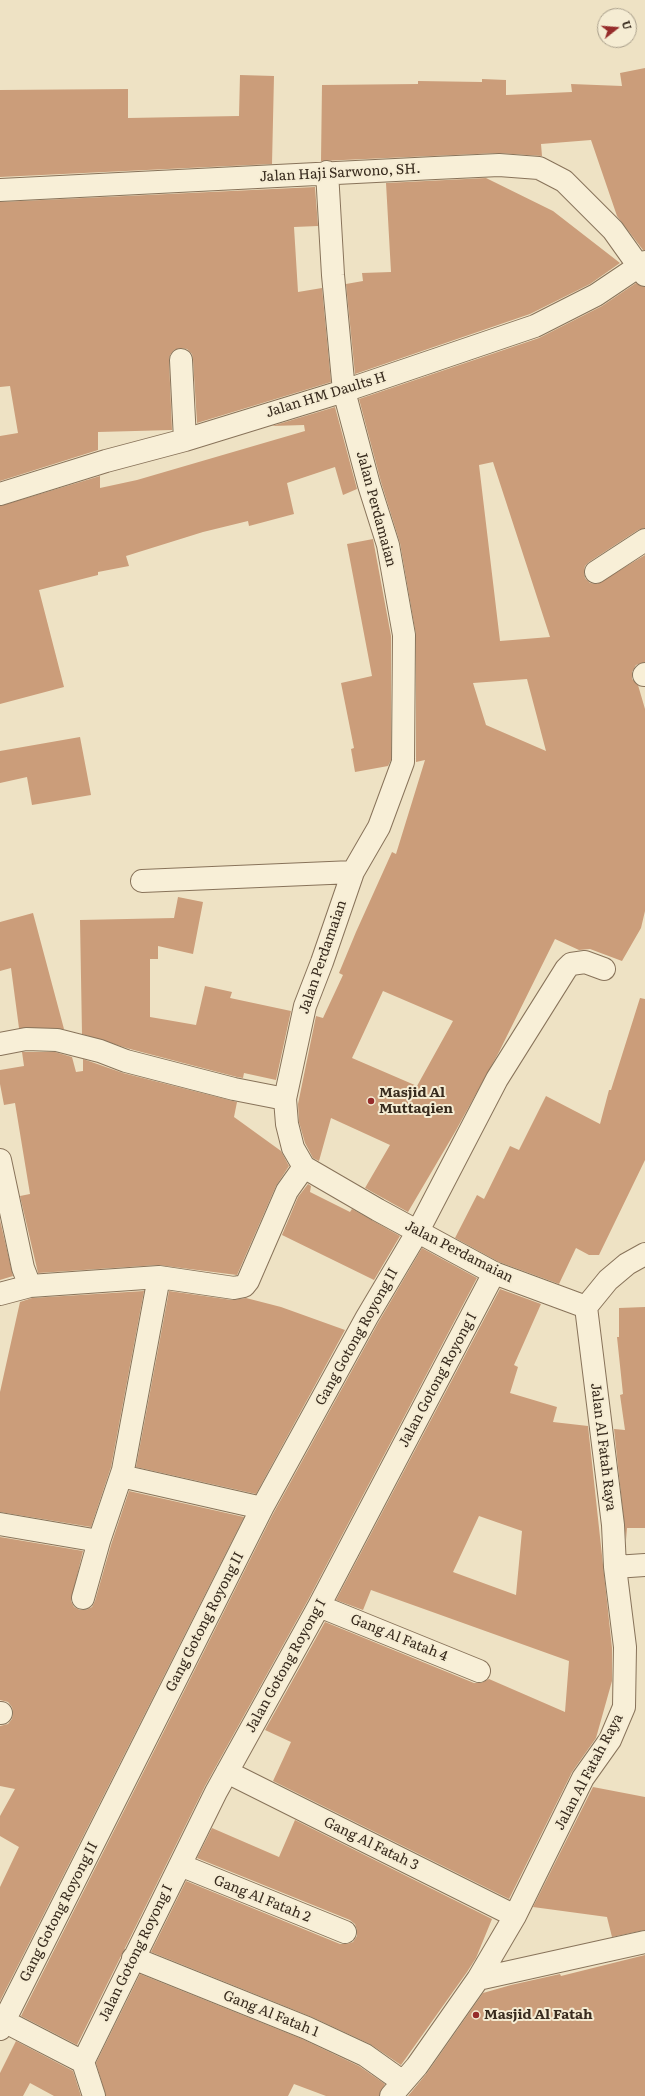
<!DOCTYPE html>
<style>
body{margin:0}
#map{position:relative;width:645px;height:2096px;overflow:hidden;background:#eee2c4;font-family:Literata,serif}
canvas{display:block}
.north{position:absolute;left:597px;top:8px;width:40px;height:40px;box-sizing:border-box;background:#f5ecd3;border:1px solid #a99f8b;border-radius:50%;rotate:73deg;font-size:11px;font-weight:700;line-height:16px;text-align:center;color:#382b1e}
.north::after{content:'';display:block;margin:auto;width:14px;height:18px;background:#962c2b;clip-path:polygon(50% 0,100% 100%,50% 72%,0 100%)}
</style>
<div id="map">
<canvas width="645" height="2096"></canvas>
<div class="north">U</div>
</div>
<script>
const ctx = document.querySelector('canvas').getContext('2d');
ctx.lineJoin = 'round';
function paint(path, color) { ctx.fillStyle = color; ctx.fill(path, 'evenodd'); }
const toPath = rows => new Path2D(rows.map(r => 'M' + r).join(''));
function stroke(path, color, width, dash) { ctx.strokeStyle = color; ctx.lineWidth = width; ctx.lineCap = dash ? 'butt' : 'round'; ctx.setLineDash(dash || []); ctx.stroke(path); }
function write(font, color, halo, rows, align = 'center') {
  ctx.font = font + ' Literata,serif'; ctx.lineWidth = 4; ctx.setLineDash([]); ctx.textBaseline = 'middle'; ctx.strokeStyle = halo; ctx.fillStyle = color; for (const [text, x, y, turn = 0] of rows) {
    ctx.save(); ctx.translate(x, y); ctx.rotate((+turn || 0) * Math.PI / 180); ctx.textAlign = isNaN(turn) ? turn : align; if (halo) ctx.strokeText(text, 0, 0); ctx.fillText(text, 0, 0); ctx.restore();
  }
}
paint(toPath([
 [645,68,645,250,643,250,617,216,591,140,541,144,542,156,498,153,321,161,322,85,418,84,418,81,482,82,482,79,506,80,506,95,572,92,571,84,622,86,620,73],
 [240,75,274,76,272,164,0,177,0,90,128,89,128,118,239,116],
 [486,178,553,211,620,263,590,284,530,314,355,374,346,284,363,281,362,273,391,272,386,183],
 [315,187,318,226,294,227,298,292,322,288,331,382,197,423,193,359,192,354,187,349,180,348,174,350,170,355,169,360,172,430,98,432,98,450,0,481,0,436,18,433,10,386,0,387,0,202],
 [636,283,645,287,645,528,638,530,589,562,585,566,584,572,585,578,590,583,597,584,645,555,645,662,636,665,632,672,632,679,638,685,645,709,645,911,641,928,622,961,590,949,579,950,555,939,499,1052,455,1132,408,1212,365,1188,390,1145,331,1118,319,1161,313,1158,305,1143,299,1122,298,1104,316,1016,323,1018,343,975,339,973,356,932,392,852,396,854,425,760,416,762,416,635,400,543,381,482,359,399,539,338,602,306],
 [493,462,550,637,500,641,479,465],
 [527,679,546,751,486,725,473,683],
 [383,991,453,1021,417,1086,352,1058],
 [335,407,357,489,343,495,335,467,287,483,294,514,249,526,248,521,203,532,126,556,129,566,98,572,98,575,39,590,64,687,0,704,0,506,100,476,100,488,137,480,305,431,304,425,272,426],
 [373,539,391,636,391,760,388,766,355,772,351,749,354,748,341,683,372,676,347,544],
 [80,737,91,795,32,805,27,777,0,783,0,751],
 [178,897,203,902,193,954,158,946,158,959,150,959,150,1017,196,1025,205,986,232,992,230,998,291,1011,276,1080,244,1073,243,1078,237,1077,130,1049,82,1034,80,920,174,918],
 [33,913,64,1029,19,1028,11,968,0,971,0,922],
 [640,998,645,999,645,1160,599,1255,589,1255,576,1248,559,1284,499,1262,455,1238,477,1195,484,1199,510,1146,519,1150,546,1096,600,1124,609,1090,611,1090],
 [22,1052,55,1052,72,1057,76,1072,83,1071,83,1059,123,1073,237,1102,234,1117,281,1151,289,1166,276,1186,237,1275,158,1265,38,1273,20,1196,30,1194,15,1103,4,1105,0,1084,0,1070,24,1066],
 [308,1184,311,1186,310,1192,350,1212,352,1209,400,1236,374,1280,282,1235,298,1197],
 [0,1220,13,1276,0,1280],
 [422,1248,477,1278,308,1600,205,1786,77,2045,21,2016,273,1514,378,1323],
 [500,1289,541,1304,514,1365,518,1367,510,1393,557,1407,553,1422,588,1426,612,1648,612,1681,596,1738,572,1772,509,1899,273,1781,291,1742,265,1730,325,1622,474,1683,481,1683,489,1679,565,1712,569,1661,371,1590,363,1610,336,1600],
 [479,1516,522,1531,516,1595,453,1572],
 [144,1291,111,1467,91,1527,0,1512,0,1392,20,1302,32,1298],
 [169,1291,232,1300,246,1298,281,1307,345,1330,256,1494,136,1467],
 [645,1307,645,1528,627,1528,626,1540,614,1429,625,1430,620,1395,623,1394,617,1337,619,1337,619,1308],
 [129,1491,244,1517,0,2001,0,1887,19,1847,0,1836,0,1816,15,1789,0,1786,0,1726,8,1724,12,1719,13,1713,12,1707,8,1702,0,1700,0,1537,83,1551,71,1601,74,1607,80,1610,86,1610,92,1607,95,1601,111,1545],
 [593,1787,645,1797,645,1930,612,1937,607,1917,533,1907],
 [295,1820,492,1919,476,1958,467,1972,401,2065,370,2044,312,2017,151,1952,186,1881,340,1944,347,1944,353,1942,357,1936,357,1930,355,1924,350,1920,197,1858,212,1828,279,1857],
 [645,1955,645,2096,408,2096,427,2073,483,1993,511,1985,560,1974,561,1976],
 [140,1974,302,2039,359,2066,385,2084,379,2096,326,2096,294,2084,288,2096,106,2096,96,2063],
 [16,2041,73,2071,81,2096,54,2096,30,2083,23,2096,0,2096,0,2073]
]), '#cb9d7a');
const minor = toPath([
 [327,172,333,275,344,391,369,485,388,545,404,635,403,762,379,827,353,872,322,962,305,1006,285,1099,287,1124,293,1148,304,1167,378,1210,494,1273,586,1307],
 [0,190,435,168,499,165,539,168,564,181,613,230,645,275],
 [181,360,185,440],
 [0,494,106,461,185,440,344,391,535,326,596,295,645,262],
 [596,572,645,540],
 [644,675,645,674],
 [142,881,353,872],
 [0,1044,26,1039,57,1040,100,1051,126,1061,234,1089,285,1099],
 [0,1160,23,1268,30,1286],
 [0,1294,30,1286,159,1277,234,1288,244,1286,248,1281,287,1191,304,1167],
 [586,1307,608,1280,627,1264,645,1254],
 [121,1476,262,1508],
 [0,1524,99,1541],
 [615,1567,645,1565],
 [83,1598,99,1541,123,1470,159,1277],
 [319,1606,479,1671],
 [0,1713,1,1713],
 [227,1772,515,1916],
 [180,1865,345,1932],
 [133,1958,307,2028,365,2055,403,2082],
 [478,1979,645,1942],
 [0,2019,83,2062,94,2096],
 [0,2029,262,1508,367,1317,418,1231,497,1079,566,969,571,964,585,962,604,969],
 [83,2062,216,1792,319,1606,494,1273],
 [391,2096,417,2066,478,1979,515,1916,583,1778,610,1740,624,1707,625,1647,615,1567,613,1525,586,1307]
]);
stroke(minor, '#88735a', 24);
stroke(minor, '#f8efd7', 22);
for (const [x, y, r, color] of [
 [371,1101,4,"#962c2b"],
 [476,2015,4,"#962c2b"]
]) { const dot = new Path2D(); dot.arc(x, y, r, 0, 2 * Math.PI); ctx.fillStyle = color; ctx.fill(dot); stroke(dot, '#f5ecd3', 1.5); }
write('14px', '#382b1e', '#f5ecd3', [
 ["Jalan Haji Sarwono, SH.",340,173,-3],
 ["Jalan HM Daults H",326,395,-17],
 ["Jalan Perdamaian",376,509,75],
 ["Jalan Perdamaian",323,957,-71],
 ["Jalan Perdamaian",459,1252,27],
 ["Gang Gotong Royong II",357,1337,-61],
 ["Jalan Gotong Royong I",438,1380,-62],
 ["Jalan Al Fatah Raya",603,1447,83],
 ["Gang Gotong Royong II",205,1622,-63],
 ["Gang Al Fatah 4",399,1638,22],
 ["Jalan Gotong Royong I",286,1666,-61],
 ["Jalan Al Fatah Raya",589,1772,-62],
 ["Gang Al Fatah 3",371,1844,26],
 ["Gang Al Fatah 2",262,1899,22],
 ["Gang Gotong Royong II",59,1912,-63],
 ["Jalan Gotong Royong I",136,1953,-64],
 ["Gang Al Fatah 1",271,2014,22]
]);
write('bold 14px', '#382b1e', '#f5ecd3', [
 ["Masjid Al",379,1093],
 ["Muttaqien",379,1109],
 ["Masjid Al Fatah",484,2015]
], 'left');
</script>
